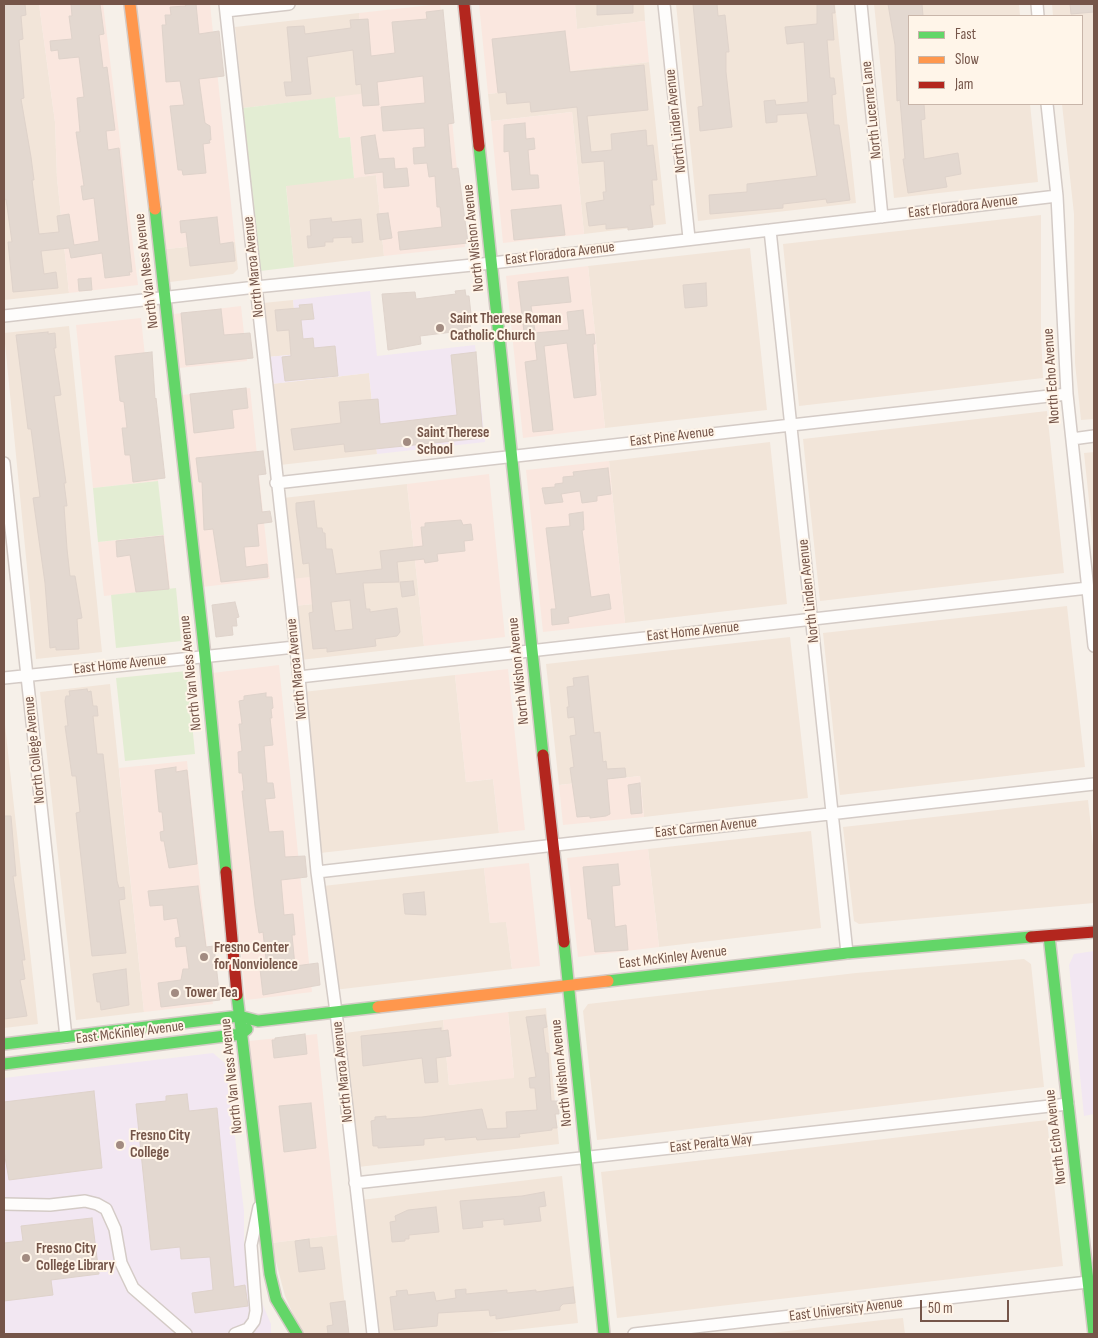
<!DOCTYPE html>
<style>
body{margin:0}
#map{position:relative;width:1098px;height:1338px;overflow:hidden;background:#f6f0e9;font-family:"Sofia Sans Condensed",sans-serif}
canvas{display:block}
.frame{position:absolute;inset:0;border:5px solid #755549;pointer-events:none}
.legend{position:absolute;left:908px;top:15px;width:175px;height:90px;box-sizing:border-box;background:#fff5e9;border:1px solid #c8b5a9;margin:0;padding:6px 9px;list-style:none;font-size:15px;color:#755549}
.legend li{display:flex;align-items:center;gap:10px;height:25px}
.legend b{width:25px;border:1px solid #c8b5a9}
.scale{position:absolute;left:920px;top:1300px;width:89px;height:22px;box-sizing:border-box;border:2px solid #755549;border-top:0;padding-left:6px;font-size:15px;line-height:18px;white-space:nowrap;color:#755549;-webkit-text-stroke:4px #fff5e9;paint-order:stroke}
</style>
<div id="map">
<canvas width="1098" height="1338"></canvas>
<div class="frame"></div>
<ul class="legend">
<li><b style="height:6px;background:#63d668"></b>Fast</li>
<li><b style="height:6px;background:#ff974d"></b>Slow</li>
<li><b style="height:6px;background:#b3261e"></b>Jam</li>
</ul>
<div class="scale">50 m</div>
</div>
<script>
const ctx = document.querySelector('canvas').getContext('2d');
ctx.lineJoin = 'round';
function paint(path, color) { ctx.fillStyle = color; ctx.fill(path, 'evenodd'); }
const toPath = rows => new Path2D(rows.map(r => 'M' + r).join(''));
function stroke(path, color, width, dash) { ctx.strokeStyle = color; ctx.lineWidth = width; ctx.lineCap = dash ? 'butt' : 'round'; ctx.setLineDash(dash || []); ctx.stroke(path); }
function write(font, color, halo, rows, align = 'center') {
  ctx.font = font + ' "Sofia Sans Condensed",sans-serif'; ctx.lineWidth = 4; ctx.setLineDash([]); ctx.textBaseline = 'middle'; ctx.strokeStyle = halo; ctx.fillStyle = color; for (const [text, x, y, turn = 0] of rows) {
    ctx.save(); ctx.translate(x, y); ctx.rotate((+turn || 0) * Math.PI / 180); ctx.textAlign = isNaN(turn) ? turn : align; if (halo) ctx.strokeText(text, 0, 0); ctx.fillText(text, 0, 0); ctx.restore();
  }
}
paint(toPath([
 [4,4,39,4,55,122,57,178,69,293,4,300],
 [575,4,644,4,645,21,577,29],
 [676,4,835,4,856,203,698,221],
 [874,4,1019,4,1020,16,909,16,909,104,1030,104,1038,182,894,198],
 [1052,4,1094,4,1094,419,1081,420,1075,363,1074,214,1062,104,1082,104,1082,16,1053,16],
 [359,13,367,94,243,108,235,27],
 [649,62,666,224,584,234,572,112,491,121,488,94,569,84,568,71],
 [376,175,384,256,294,267,286,185],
 [1041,215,1041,334,1043,378,799,406,783,244],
 [235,242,238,269,233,274,170,282,166,249],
 [750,248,767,410,605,428,588,266],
 [293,300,299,354,268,357,263,303],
 [69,326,102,652,36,659,4,333],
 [369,373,377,454,280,465,271,384],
 [1047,411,1064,573,820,601,803,439],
 [770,442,787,604,625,623,609,461],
 [1094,452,1094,548,1084,453],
 [407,484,424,646,300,660,294,606,340,601,291,579,283,498],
 [1067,606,1085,767,840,795,823,633],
 [790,637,808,798,644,817,640,776,559,785,546,664],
 [455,675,466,782,493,779,499,833,320,853,303,692],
 [110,684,144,1012,76,1020,40,692],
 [4,716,38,1024,4,1028],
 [1088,800,1094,855,1094,903,859,924,854,921,843,827],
 [811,831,821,928,659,947,648,849],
 [484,868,490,923,506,921,512,969,334,990,323,886],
 [1024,959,1031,964,1044,1087,597,1140,583,1011,588,1004,856,973],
 [546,1008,559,1144,358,1167,345,1033,443,1020,449,1085,514,1077,508,1012],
 [1047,1120,1063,1266,617,1318,601,1172],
 [562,1176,578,1323,477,1334,376,1334,361,1200],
 [337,1235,348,1334,302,1334,285,1296,271,1243],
 [903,1318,905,1334,763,1334,882,1320]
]), '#f2e5d9');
paint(toPath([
 [39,4,103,4,138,285,69,293,57,178,55,122],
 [136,4,210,4,235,242,166,249],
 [440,4,465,247,384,256,376,175,354,178,350,137,339,138,335,97,367,93,359,13],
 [479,4,575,4,577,29,645,21,649,62,568,71,569,84,488,94],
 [572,112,584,234,503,243,491,121],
 [588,266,605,428,523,438,506,276],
 [241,306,247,361,179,368,174,314],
 [141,318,158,481,93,488,76,325],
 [250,388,270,579,202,587,182,395],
 [609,461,625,623,543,632,526,470],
 [489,474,505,637,424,646,407,484],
 [164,535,170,589,104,596,98,542],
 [337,574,340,601,294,606,291,579],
 [279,665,312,992,246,1000,212,673],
 [508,669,525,830,499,833,493,779,466,782,455,675],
 [187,761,213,1004,144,1012,119,768],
 [640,776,644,817,563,825,559,785],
 [648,849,659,947,578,957,567,858],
 [529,863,540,966,512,969,506,922,490,923,484,868],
 [508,1012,514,1078,449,1085,443,1020],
 [317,1034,337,1235,271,1243,249,1041]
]), '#fae7df');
paint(toPath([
 [370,291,377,356,475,345,485,442,377,454,369,373,271,384,268,357,299,354,293,300],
 [1094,951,1094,1114,1084,1116,1069,965,1074,954],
 [213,1053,226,1064,244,1211,244,1244,250,1293,259,1296,271,1324,271,1334,4,1334,4,1078]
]), '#f2e7f2');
paint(toPath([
 [335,97,339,138,350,137,354,178,286,186,294,267,260,271,243,108],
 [158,481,164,535,98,542,93,488],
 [176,588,181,641,116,648,111,595],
 [187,671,195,754,125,761,116,678]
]), '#e3edd3');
const building = toPath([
 [4,4,25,4,26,15,21,16,23,39,19,40,24,98,21,99,31,157,34,180,32,180,39,234,59,232,57,216,69,214,74,245,99,241,94,198,83,200,81,186,84,186,76,132,80,132,77,98,84,97,79,57,59,59,58,50,51,51,50,41,72,39,69,16,72,16,71,4,100,4,104,34,99,35,103,68,107,67,115,130,106,131,108,150,119,148,132,272,129,272,130,275,105,278,102,253,71,258,69,248,41,251,44,274,56,272,58,288,13,292,8,242,12,242,6,199,4,200,4,4],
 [185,4,196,4,199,34,219,31,224,76,199,79,205,123,210,126,211,140,209,140,210,143,203,144,206,173,183,175,182,170,178,170,170,106,184,105,180,81,166,82,162,25,166,25,165,15,171,15,170,7,186,6,185,4],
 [597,4,633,4,633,13,597,15,597,4],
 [693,4,717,4,718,16,725,15,729,52,726,52,726,72,732,127,700,131,698,107,703,106,693,4],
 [817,4,834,4,835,13,832,13,834,40,827,40,830,78,834,78,836,94,832,95,834,125,839,125,850,200,827,203,826,199,783,204,783,208,710,214,709,195,747,192,747,184,817,176,807,113,777,115,777,122,766,123,764,101,775,100,776,105,808,102,804,42,787,44,785,27,817,24,817,4],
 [888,4,922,4,923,16,909,16,909,104,924,104,925,119,921,120,924,159,958,153,961,174,945,177,947,187,908,193,903,159,905,159,900,100,897,101,895,45,888,4],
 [1070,4,1094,4,1094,12,1071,14,1070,4],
 [443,10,454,123,448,124,452,169,458,168,468,243,400,250,398,232,442,227,440,207,437,207,435,176,429,177,427,163,414,164,413,148,425,147,424,128,383,131,381,107,425,103,423,76,377,82,379,105,363,106,361,84,356,85,353,50,307,57,311,94,286,96,284,82,292,82,287,27,304,26,305,34,351,28,350,20,368,19,371,56,395,53,392,22,427,19,426,12,443,10],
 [565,31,570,72,644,65,648,110,587,116,591,152,612,150,611,134,646,130,647,146,653,145,657,180,652,180,654,205,650,205,653,227,628,230,628,227,606,229,606,224,589,226,586,203,604,200,603,192,606,192,604,161,582,163,577,107,531,112,530,102,507,104,506,92,498,93,492,39,565,31],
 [525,123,526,139,534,138,535,149,528,150,530,175,538,175,539,188,512,190,509,151,504,152,504,125,525,123],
 [375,135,379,159,394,158,395,169,407,168,409,186,384,188,383,172,365,174,361,137,375,135],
 [561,205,565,235,514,240,511,210,561,205],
 [388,213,392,238,380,240,377,214,388,213],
 [217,217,220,244,233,242,235,261,190,266,186,232,181,233,180,221,217,217],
 [331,218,332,222,361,219,363,242,352,243,352,237,333,238,333,242,325,242,325,246,308,248,307,236,311,236,310,220,331,218],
 [568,277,571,302,531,306,535,331,524,332,518,282,568,277],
 [91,278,92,290,79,291,78,279,91,278],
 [706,283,707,306,685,308,683,285,706,283],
 [465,290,466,296,469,296,472,323,470,323,471,335,467,340,462,338,461,331,420,336,421,344,388,350,382,294,415,292,416,299,456,294,455,291,465,290],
 [312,304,314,319,301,320,303,339,313,338,314,348,335,346,338,376,285,381,282,357,291,356,289,330,277,331,275,310,300,308,299,305,312,304],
 [221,309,224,335,250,333,253,358,186,365,181,313,221,309],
 [583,310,586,335,594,334,595,344,593,344,596,395,574,398,567,343,544,346,553,430,533,432,525,362,537,360,534,333,569,330,567,312,583,310],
 [48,332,48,334,55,333,56,348,54,348,61,395,54,396,66,483,64,483,67,506,64,506,67,549,70,576,75,576,82,618,77,619,79,649,56,650,56,647,50,648,45,583,33,498,40,497,31,429,28,429,16,335,48,332],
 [152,352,155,399,156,398,165,478,133,482,130,455,125,455,122,428,127,428,124,402,120,401,115,356,152,352],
 [476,352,483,438,345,452,344,444,294,450,291,429,341,423,339,402,378,399,380,424,457,415,451,355,476,352],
 [246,388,248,408,232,410,234,428,194,433,190,394,246,388],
 [263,451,266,474,258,475,262,512,270,511,272,522,257,524,259,546,244,547,246,567,267,564,268,577,221,582,213,529,204,530,202,482,199,482,196,458,263,451],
 [608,468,611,494,597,496,597,501,582,503,580,491,561,494,563,502,545,504,542,488,555,487,555,484,563,483,563,477,574,476,573,472,608,468],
 [314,501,317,528,322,528,323,533,325,533,326,549,332,549,336,574,382,569,380,551,423,546,421,527,425,527,425,523,461,520,463,525,471,524,473,540,464,541,465,551,437,554,438,561,425,563,424,559,397,562,399,582,363,583,366,609,370,609,370,612,397,608,400,632,397,636,375,639,376,646,327,652,327,648,313,649,309,613,313,612,309,563,303,564,296,510,296,503,314,501],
 [350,600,353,629,335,631,331,602,350,600],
 [583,512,584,530,582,530,591,597,609,594,611,609,568,617,569,623,552,625,551,609,556,609,546,528,570,526,569,514,583,512],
 [163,536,169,589,136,592,130,555,117,557,116,541,163,536],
 [413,581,415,595,402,597,400,582,413,581],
 [235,602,239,617,236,618,237,626,232,626,233,635,216,637,212,605,235,602],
 [588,676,594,733,600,732,603,762,606,761,607,769,625,768,626,777,607,779,610,814,606,816,590,818,590,816,577,817,570,768,574,767,570,736,576,735,574,717,568,718,567,707,569,707,567,687,574,686,573,678,588,676],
 [87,689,88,692,91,691,93,706,97,706,98,716,93,716,97,754,103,754,117,881,119,888,124,887,125,899,119,900,126,953,92,956,76,813,80,812,76,776,72,776,65,726,68,726,65,701,66,696,70,696,69,691,87,689],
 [266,693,266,697,272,697,273,708,271,709,272,718,270,718,273,745,264,746,267,783,273,783,275,798,265,799,269,832,283,831,285,857,305,856,307,877,281,880,284,915,293,914,295,935,292,935,295,966,318,963,320,985,263,995,260,969,267,968,263,932,259,933,255,906,242,791,244,791,242,773,239,773,238,752,242,751,239,724,242,724,239,701,244,700,244,696,266,693],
 [176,767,176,772,187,770,197,864,169,868,164,841,161,841,160,832,164,831,162,812,159,812,155,770,176,767],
 [640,783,642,813,631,814,628,785,640,783],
 [4,816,11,816,16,876,13,876,25,960,22,960,25,979,20,980,27,1016,4,1019,4,816],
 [618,864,620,885,612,886,615,927,626,925,628,950,595,952,591,919,588,919,583,867,618,864],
 [198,886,206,947,214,946,220,1000,161,1007,158,983,181,980,183,969,189,969,186,946,176,947,175,938,180,937,177,918,164,920,163,905,150,906,148,891,198,886],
 [424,892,426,915,405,914,403,894,424,892],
 [126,969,129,1005,101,1010,100,1002,97,1002,93,974,126,969],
 [545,1015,547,1027,543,1028,546,1053,548,1053,551,1101,558,1101,559,1114,555,1114,557,1128,552,1128,552,1130,519,1134,520,1137,477,1140,476,1137,445,1140,445,1137,424,1139,424,1145,378,1148,378,1146,373,1146,371,1121,375,1120,375,1117,386,1116,386,1119,422,1117,482,1109,487,1129,507,1128,506,1112,537,1110,535,1088,530,1088,529,1078,536,1077,526,1017,545,1015],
 [441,1028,441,1031,448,1030,451,1056,436,1058,438,1082,425,1083,422,1058,363,1066,361,1036,441,1028],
 [305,1034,307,1054,274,1058,272,1040,275,1040,275,1038,305,1034],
 [94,1091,102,1168,9,1180,4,1151,4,1102,94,1091],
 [187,1094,189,1111,217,1108,234,1287,245,1285,248,1306,195,1313,192,1293,213,1290,210,1257,181,1259,180,1247,151,1250,136,1104,166,1101,166,1096,187,1094],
 [311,1103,316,1148,284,1152,279,1106,311,1103],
 [544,1192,546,1206,539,1207,541,1221,504,1225,504,1219,482,1221,483,1227,463,1229,460,1201,522,1196,544,1192],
 [436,1207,439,1232,409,1235,409,1239,405,1239,405,1241,392,1242,390,1222,396,1221,395,1216,408,1210,436,1207],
 [92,1218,99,1274,51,1280,53,1295,4,1301,4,1243,23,1241,21,1226,92,1218],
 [309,1239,310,1248,322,1247,325,1269,299,1272,295,1241,309,1239],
 [573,1287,575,1303,563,1304,560,1307,560,1310,496,1319,496,1315,490,1316,489,1310,438,1313,437,1326,394,1330,390,1297,397,1296,396,1291,407,1290,408,1295,434,1292,436,1301,456,1298,455,1290,466,1289,466,1294,507,1290,507,1293,536,1290,536,1292,573,1287],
 [345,1301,349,1334,328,1334,327,1326,333,1325,330,1303,345,1301]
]);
paint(building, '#e3d8d0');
stroke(building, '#dfd3cb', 1);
const street = toPath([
 [225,4,299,677,317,872,336,1012,373,1334],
 [664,4,689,238],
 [861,4,882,217],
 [1037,4,1038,16],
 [226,11,289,4],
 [1047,104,1057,196,1067,394,1094,646],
 [770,230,847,953],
 [4,316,256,287,492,263,1057,196],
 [1072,439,1094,436],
 [4,463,66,1037],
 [276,483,1067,394],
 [299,677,1088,588],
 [4,678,295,647],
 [317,872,1094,784],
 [355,1183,1068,1104],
 [4,1204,50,1205,85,1201,97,1204,106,1209,115,1229,121,1263,133,1288,186,1334],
 [235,1334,248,1329,254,1321,256,1311,251,1245,259,1207],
 [634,1334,1088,1282]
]);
const fast = toPath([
 [479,146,543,755],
 [155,209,205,656,226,872],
 [1049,936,1094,1334],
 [564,942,604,1334],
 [608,981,847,953,1031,937],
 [237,995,270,1274,276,1299,297,1334],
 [4,1044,239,1016,258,1021,378,1007],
 [4,1064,241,1034,247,1029]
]);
const slow = toPath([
 [130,4,155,209],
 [378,1007,608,981]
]);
const jam = toPath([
 [464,4,479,146],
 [543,755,564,942],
 [226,872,237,995],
 [1031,937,1094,932]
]);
stroke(street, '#d4cbc6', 14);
stroke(fast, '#d5cbc6', 14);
stroke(slow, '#d5cbc6', 14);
stroke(jam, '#d5cbc6', 14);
stroke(street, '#fefdfc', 11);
stroke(fast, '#63d668', 11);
stroke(slow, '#ff974d', 11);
stroke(jam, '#b3261e', 11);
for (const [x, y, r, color] of [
 [440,328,5,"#a28b81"],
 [407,442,5,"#a28b81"],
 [204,957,5,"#a28b81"],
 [175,993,5,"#a28b81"],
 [120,1145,5,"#a28b81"],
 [26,1258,5,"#a28b81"]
]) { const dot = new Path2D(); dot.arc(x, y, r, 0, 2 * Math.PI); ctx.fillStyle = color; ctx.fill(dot); stroke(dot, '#fff5e9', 2); }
write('15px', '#755549', '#fff5e9', [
 ["North Lucerne Lane",872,110,-96],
 ["North Linden Avenue",676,121,-96],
 ["East Floradora Avenue",963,207,-7],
 ["North Wishon Avenue",474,238,-96],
 ["East Floradora Avenue",560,254,-7],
 ["North Maroa Avenue",254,267,-96],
 ["North Van Ness Avenue",147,271,-97],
 ["North Echo Avenue",1052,376,-94],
 ["East Pine Avenue",672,437,-7],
 ["North Linden Avenue",809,591,-96],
 ["East Home Avenue",693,632,-6],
 ["East Home Avenue",120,665,-6],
 ["North Maroa Avenue",297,669,-96],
 ["North Wishon Avenue",519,671,-96],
 ["North Van Ness Avenue",191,673,-96],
 ["North College Avenue",35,750,-96],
 ["East Carmen Avenue",706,828,-6],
 ["East McKinley Avenue",673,958,-7],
 ["East McKinley Avenue",130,1033,-7],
 ["North Maroa Avenue",343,1072,-96],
 ["North Wishon Avenue",562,1073,-96],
 ["North Van Ness Avenue",232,1076,-96],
 ["North Echo Avenue",1056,1137,-97],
 ["East Peralta Way",711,1144,-6],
 ["East University Avenue",846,1310,-7]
]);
write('bold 15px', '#755549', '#fff5e9', [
 ["Saint Therese Roman",450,319],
 ["Catholic Church",450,336],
 ["Saint Therese",417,433],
 ["School",417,450],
 ["Fresno Center",214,948],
 ["for Nonviolence",214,965],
 ["Tower Tea",185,993],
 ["Fresno City",130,1136],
 ["College",130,1153],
 ["Fresno City",36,1249],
 ["College Library",36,1266]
], 'left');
</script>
